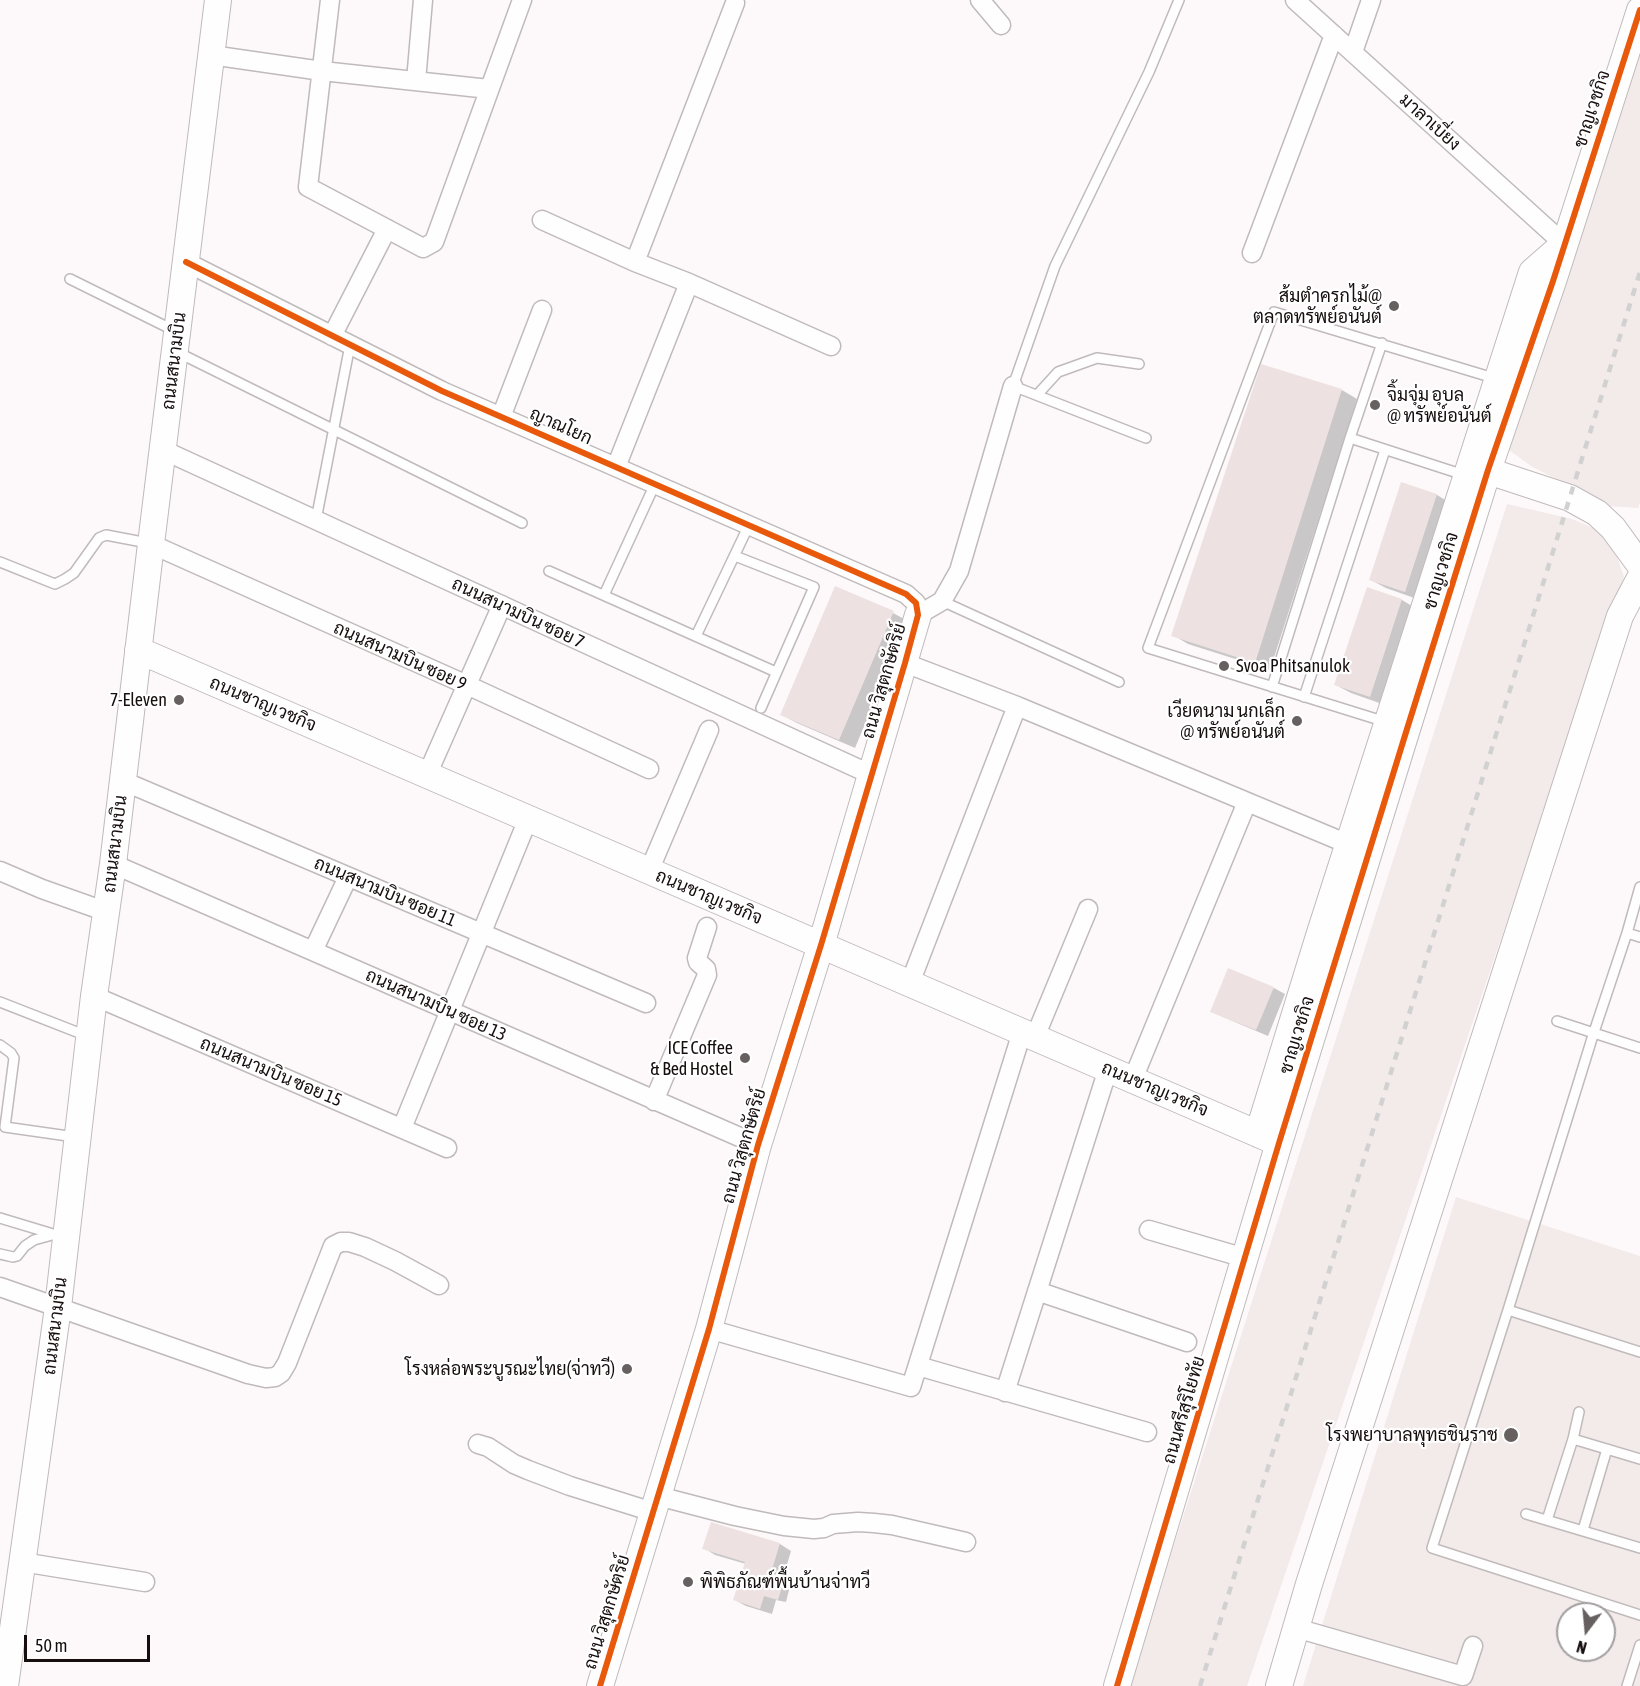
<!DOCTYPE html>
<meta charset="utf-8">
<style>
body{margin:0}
#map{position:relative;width:1640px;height:1686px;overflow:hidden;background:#fdf9fa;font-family:"Asap Condensed",sans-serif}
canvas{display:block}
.north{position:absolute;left:1556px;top:1602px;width:60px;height:60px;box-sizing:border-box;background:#fff;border:2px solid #a29e9f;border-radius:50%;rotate:196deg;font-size:16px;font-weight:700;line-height:24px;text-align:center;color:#160d0e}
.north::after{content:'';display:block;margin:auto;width:21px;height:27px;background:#676061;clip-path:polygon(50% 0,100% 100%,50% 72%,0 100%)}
.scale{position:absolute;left:24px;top:1635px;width:126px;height:27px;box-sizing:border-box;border:3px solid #160d0e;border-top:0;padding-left:8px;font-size:18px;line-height:21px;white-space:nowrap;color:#160d0e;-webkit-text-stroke:4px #fff;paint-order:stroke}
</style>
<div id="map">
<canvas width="1640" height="1686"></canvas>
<div class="north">N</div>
<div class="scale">50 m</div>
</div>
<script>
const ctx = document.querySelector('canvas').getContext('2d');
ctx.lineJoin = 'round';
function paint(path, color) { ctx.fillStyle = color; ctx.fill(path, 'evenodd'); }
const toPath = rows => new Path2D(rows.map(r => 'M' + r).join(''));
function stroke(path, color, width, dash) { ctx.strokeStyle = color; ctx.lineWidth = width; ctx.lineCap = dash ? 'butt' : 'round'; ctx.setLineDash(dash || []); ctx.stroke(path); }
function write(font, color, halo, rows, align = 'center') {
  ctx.font = font + ' "Asap Condensed",Sarabun,sans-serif'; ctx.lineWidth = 4.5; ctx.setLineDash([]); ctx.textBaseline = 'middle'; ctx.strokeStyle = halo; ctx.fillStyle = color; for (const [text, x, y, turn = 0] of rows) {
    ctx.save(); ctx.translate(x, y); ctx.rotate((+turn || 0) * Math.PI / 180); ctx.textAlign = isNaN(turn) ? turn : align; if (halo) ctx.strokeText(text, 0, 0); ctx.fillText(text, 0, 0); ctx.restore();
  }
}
paint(toPath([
 [1640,25,1640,502,1638,508,1607,506,1531,466,1509,450,1512,427],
 [1507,504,1572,519,1600,531,1615,551,1624,577,1247,1686,1129,1686],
 [1456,1197,1640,1256,1640,1686,1303,1686],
 [1568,1614,1604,1614,1604,1650,1568,1650]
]), '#f3eaea');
paint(toPath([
 [1342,390,1357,399,1270,670,1188,644,1173,635],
 [1402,484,1437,495,1452,504,1420,600,1386,588,1371,580],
 [1368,588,1402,600,1417,609,1385,705,1351,693,1336,685],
 [893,613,908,621,855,748,797,723,782,715],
 [1274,988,1285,994,1268,1036,1223,1017,1212,1011],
 [712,1524,780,1544,791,1551,783,1578,791,1582,786,1602,776,1600,772,1614,746,1606,735,1600,746,1564,715,1555,704,1548]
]), '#0003');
paint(toPath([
 [1261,364,1342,389,1255,663,1171,636],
 [1401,482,1437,494,1405,592,1369,580],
 [835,586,894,611,839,740,780,715],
 [1367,587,1402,599,1370,697,1334,685],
 [1228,968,1274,987,1256,1030,1210,1012],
 [711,1522,780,1543,771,1573,785,1577,778,1600,764,1596,760,1609,733,1600,745,1562,702,1549]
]), '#ede2e1');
const lane = toPath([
 [70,279,175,331],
 [177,352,522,523],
 [1037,395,1058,372,1097,358,1139,364],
 [1146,438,1013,386,1055,266,1149,72,1179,0],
 [1350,438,1464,475],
 [316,520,350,345],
 [735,556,814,587,761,708],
 [0,562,55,584,65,579,74,573,99,538,106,535,148,543],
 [549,571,776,672],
 [604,595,655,484],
 [942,601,1119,682],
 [696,636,749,525],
 [1272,687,1350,438,1382,343],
 [1304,697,1385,450],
 [1386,722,1148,648,1274,312,1497,379],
 [1640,887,1627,933,1594,1032,1508,1310,1432,1548,1640,1615],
 [1627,933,1640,937],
 [0,1002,87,1036],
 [1557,1021,1640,1048],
 [0,1045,11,1053,14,1058,5,1127,75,1137],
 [0,1218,63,1237],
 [0,1254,13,1257,17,1256,25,1246,34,1240,52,1235],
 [1508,1310,1640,1352],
 [1573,1439,1640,1459],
 [1526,1514,1640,1548],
 [1547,1520,1573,1439,1579,1412],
 [1583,1530,1607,1449],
 [1627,1686,1640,1645]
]);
const street = toPath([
 [330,0,308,187,423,248,434,242,522,0],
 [980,0,1001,25],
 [1295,0,1564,244],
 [735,3,635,262,689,283,831,346],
 [1353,52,1371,0],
 [211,55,322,71,489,89],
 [416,81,423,0],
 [542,220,635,262],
 [1252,253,1334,35],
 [186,262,442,391,906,594,916,603,918,615,942,601,959,571,1013,386],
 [332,336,387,229],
 [501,417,542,310],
 [163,450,872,775],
 [616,467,689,283],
 [151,544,467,685,649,769],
 [905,663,1017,706,1348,844],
 [427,775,502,605],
 [123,781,646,1003],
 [113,864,758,1145],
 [0,871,42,889,107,912],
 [649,871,709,730],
 [313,951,348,877],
 [910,983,1017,706],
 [94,996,447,1148],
 [1035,1037,1088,909],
 [1133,1079,1247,802],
 [654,1101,707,975,706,969,698,962,697,958,707,927],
 [402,1128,528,819],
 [1149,1230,1245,1258],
 [0,1287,248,1374,266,1378,275,1377,281,1373,287,1363,333,1246,341,1242,349,1242,365,1247,395,1261,439,1285],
 [1037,1291,1187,1342],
 [709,1329,911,1387,1022,1032],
 [918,1366,1147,1432],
 [1005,1392,1108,1069],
 [478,1444,488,1447,514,1464,528,1470,570,1486,653,1512],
 [658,1496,735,1516,784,1526,814,1529,824,1528,833,1524,858,1522,874,1523,892,1525,966,1542],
 [22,1562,145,1582],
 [1296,1628,1463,1676,1473,1646]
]);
const secondary = toPath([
 [1473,466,1570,498,1597,513,1613,528,1640,565],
 [138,650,1279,1143],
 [1258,1134,1319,936,1532,272,1564,244],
 [5,1686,58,1307,94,996,113,864,151,544,218,0],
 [600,1686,709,1329,758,1145,821,945,918,615],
 [1117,1686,1279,1143,1407,729,1488,470,1553,281,1640,10],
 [1279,1686,1309,1584,1620,616,1640,578]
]);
stroke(lane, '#c0babb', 12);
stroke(street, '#c0babb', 21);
stroke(secondary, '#c0babb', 28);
stroke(lane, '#fffefe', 9);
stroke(street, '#fffefe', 18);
stroke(secondary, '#fffefe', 26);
stroke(toPath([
 [1200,1686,1640,272]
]), '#d2d1d1', 4.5, [8, 8]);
stroke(toPath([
 [186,262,442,391,906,594,916,603,918,615,905,663,821,945,758,1145,709,1329,600,1686],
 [1117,1686,1279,1143,1407,729,1488,470,1553,281,1640,10]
]), '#e8590c', 6);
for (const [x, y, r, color] of [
 [1394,306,6,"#676061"],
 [1375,405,6,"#676061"],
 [1224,666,6,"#676061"],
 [179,700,6,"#676061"],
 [1297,721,6,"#676061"],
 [745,1058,6,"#676061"],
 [627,1369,6,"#676061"],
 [1511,1435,8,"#676061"],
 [688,1582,6,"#676061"]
]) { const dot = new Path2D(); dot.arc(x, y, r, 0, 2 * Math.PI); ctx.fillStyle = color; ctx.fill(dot); stroke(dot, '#fff', 2); }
write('18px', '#160d0e', '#fff', [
 ["ชาญเวชกิจ",1592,109,-72],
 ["มาลาเบี่ยง",1430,122,42],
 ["ถนนสนามบิน",174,361,-83],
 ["ญาณโยก",561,426,24],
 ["ชาญเวชกิจ",1441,571,-73],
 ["ถนนสนามบิน ซอย 7",518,613,25],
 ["ถนนสนามบิน ซอย 9",400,656,24],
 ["ถนน วิสุตกษัตริย์",884,681,-74],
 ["ถนนชาญเวชกิจ",263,704,23],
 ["ถนนสนามบิน",115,844,-83],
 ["ถนนสนามบิน ซอย 11",385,892,23],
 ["ถนนชาญเวชกิจ",709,897,23],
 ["ถนนสนามบิน ซอย 13",436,1005,24],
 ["ชาญเวชกิจ",1297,1035,-73],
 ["ถนนสนามบิน ซอย 15",271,1072,23],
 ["ถนนชาญเวชกิจ",1155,1089,23],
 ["ถนน วิสุตกษัตริย์",744,1146,-74],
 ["ถนนสนามบิน",55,1326,-83],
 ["ถนนศรีสุริโยทัย",1184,1410,-74],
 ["ถนน วิสุตกษัตริย์",607,1612,-73]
]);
write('18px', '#160d0e', '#fff', [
 ["ส้มตำครกไม้@",1382,296],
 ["ตลาดทรัพย์อนันต์",1382,317],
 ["จิ้มจุ่ม อุบล",1387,395,"left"],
 ["@ ทรัพย์อนันต์",1387,416,"left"],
 ["Svoa Phitsanulok",1236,666,"left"],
 ["7-Eleven",167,700],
 ["เวียดนาม นกเล็ก",1285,711],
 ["@ ทรัพย์อนันต์",1285,732],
 ["ICE Coffee",733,1048],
 ["& Bed Hostel",733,1069],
 ["โรงหล่อพระบูรณะไทย(จ่าทวี)",615,1369],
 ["โรงพยาบาลพุทธชินราช",1498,1435],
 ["พิพิธภัณฑ์พื้นบ้านจ่าทวี",700,1582,"left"]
], 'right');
</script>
